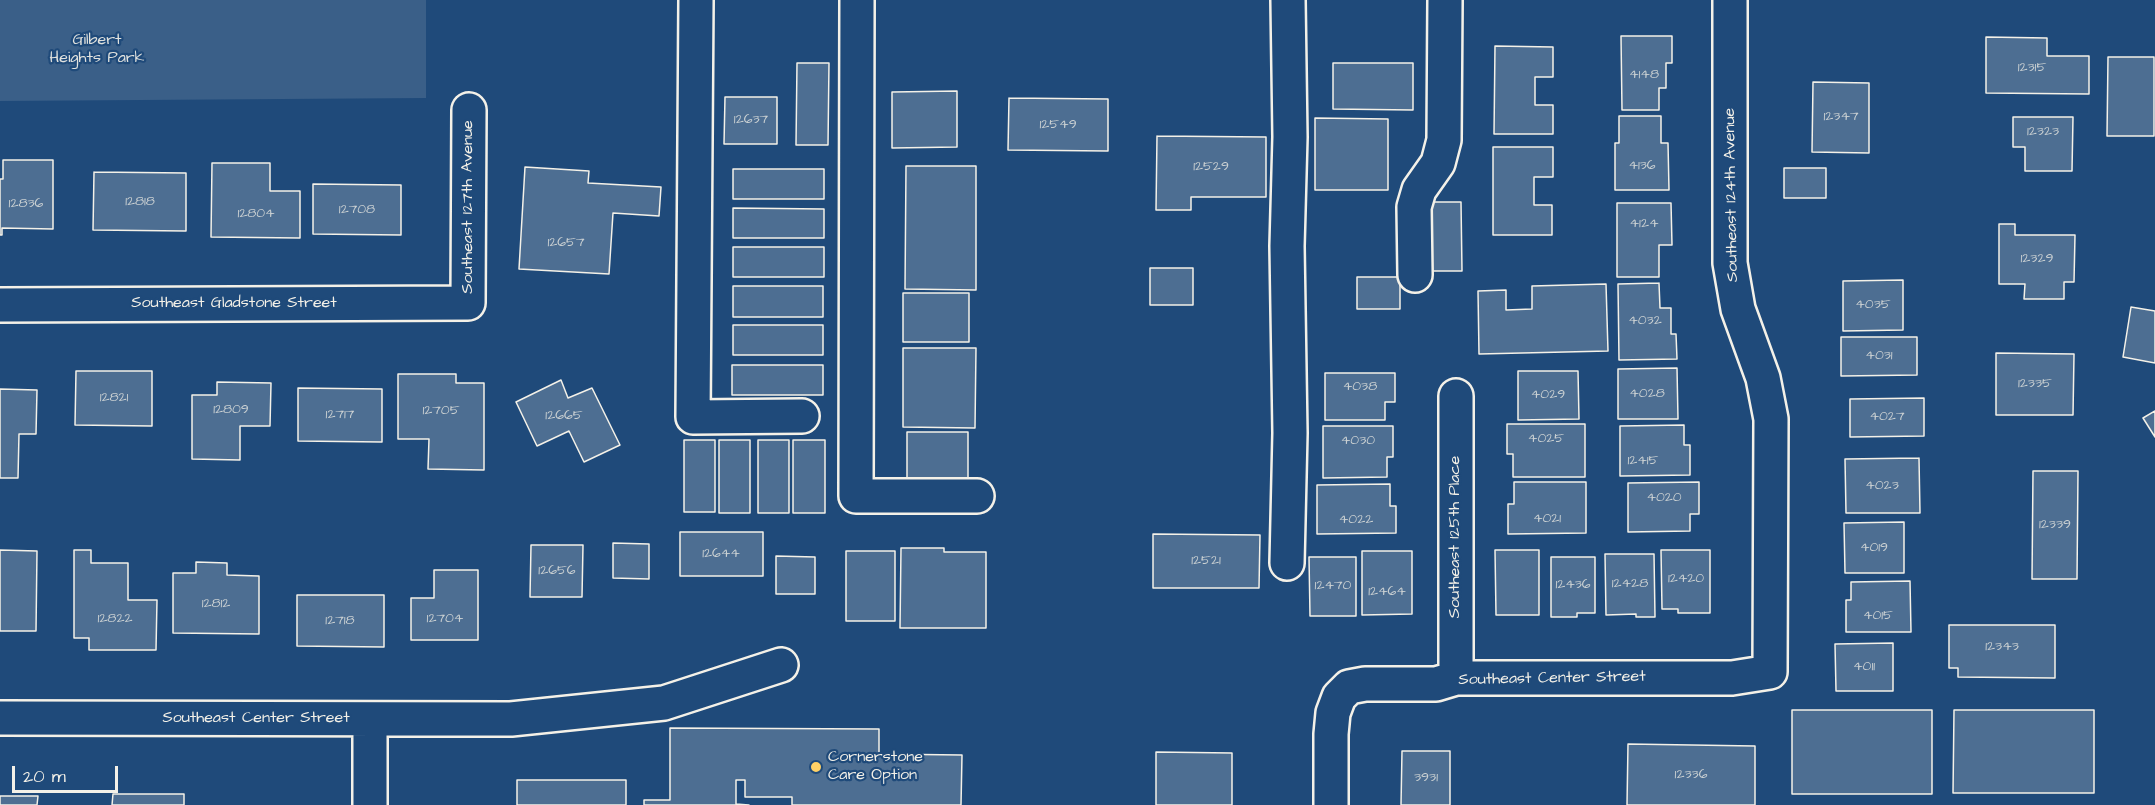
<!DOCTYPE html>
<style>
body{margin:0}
#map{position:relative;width:2155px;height:805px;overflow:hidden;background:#1f4a7a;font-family:"Architects Daughter",sans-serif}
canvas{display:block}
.scale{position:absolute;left:12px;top:766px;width:106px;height:27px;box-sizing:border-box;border:3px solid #f4f1e8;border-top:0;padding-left:8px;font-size:18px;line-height:21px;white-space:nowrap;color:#f4f1e8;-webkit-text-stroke:4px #1f4a7a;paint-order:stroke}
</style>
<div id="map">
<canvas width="2155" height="805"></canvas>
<div class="scale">20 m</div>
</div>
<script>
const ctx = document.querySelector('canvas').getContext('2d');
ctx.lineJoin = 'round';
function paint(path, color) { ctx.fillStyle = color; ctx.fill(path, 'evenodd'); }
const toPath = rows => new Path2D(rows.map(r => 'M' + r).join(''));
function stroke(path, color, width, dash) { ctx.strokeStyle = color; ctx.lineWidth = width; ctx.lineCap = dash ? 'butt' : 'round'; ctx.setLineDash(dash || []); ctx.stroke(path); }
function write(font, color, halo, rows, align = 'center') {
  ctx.font = font + ' "Architects Daughter",sans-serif'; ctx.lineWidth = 4.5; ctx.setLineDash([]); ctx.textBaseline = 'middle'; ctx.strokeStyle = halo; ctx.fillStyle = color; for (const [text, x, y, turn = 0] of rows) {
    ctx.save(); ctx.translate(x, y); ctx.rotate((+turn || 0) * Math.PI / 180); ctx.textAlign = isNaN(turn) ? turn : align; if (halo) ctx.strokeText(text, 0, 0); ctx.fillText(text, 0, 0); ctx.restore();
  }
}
paint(toPath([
 [0,0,426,0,426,98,0,101]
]), '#3a5f88');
const building = toPath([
 [1621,36,1672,36,1672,63,1666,63,1666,88,1659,88,1659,110,1622,110,1621,36],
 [1986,37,2047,38,2047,56,2089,56,2089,94,1986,93,1986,37],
 [1495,46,1553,47,1553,77,1535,77,1535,105,1553,105,1553,134,1494,134,1495,46],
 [2108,57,2154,57,2154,136,2107,136,2108,57],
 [797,63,829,63,828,145,796,145,797,63],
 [1333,63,1413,63,1413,110,1333,109,1333,63],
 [1813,82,1869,83,1869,153,1812,152,1813,82],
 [957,91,957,147,892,148,892,92,957,91],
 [725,97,777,97,777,144,724,144,725,97],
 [1009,98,1108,99,1108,151,1008,150,1009,98],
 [1619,116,1661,116,1661,143,1668,143,1669,190,1615,190,1615,143,1619,143,1619,116],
 [2013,117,2073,117,2072,171,2025,171,2025,147,2013,147,2013,117],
 [1315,118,1388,119,1388,190,1315,190,1315,118],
 [1157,136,1266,137,1266,197,1191,197,1191,210,1156,210,1157,136],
 [1493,147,1553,147,1553,177,1534,177,1534,205,1552,205,1552,235,1493,235,1493,147],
 [3,160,53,160,53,229,2,228,2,235,0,235,0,179,3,179,3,160],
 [212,163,270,163,270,191,300,191,300,238,211,237,212,163],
 [906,166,976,166,976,290,905,289,906,166],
 [525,167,589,171,588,183,661,187,659,216,613,213,609,274,519,269,525,167],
 [1784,168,1826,168,1826,198,1784,198,1784,168],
 [733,169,824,169,824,199,733,199,733,169],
 [94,172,186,173,186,231,93,230,94,172],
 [313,184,401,185,401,235,313,234,313,184],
 [1428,202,1461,202,1462,271,1428,271,1428,202],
 [1617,203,1671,203,1672,245,1659,245,1659,277,1617,277,1617,203],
 [733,208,824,209,824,238,733,238,733,208],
 [1999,224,2015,224,2015,235,2075,235,2074,282,2064,282,2064,299,2024,299,2025,284,1999,284,1999,224],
 [733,247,824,247,824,277,733,277,733,247],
 [1150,268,1193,268,1193,305,1150,305,1150,268],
 [1357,277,1400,277,1400,309,1357,309,1357,277],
 [1903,280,1903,330,1843,331,1843,281,1903,280],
 [1659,283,1660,308,1671,308,1671,334,1676,334,1677,359,1619,360,1618,284,1659,283],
 [1606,284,1608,351,1479,354,1478,291,1506,290,1506,310,1532,309,1532,286,1606,284],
 [733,286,823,286,823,317,733,317,733,286],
 [903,293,969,293,969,342,903,342,903,293],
 [2131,307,2155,311,2155,363,2123,357,2131,307],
 [733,325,823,325,823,355,733,355,733,325],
 [1841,337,1917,337,1917,375,1841,376,1841,337],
 [903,348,976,348,975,428,903,427,903,348],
 [1996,353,2074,354,2073,415,1996,415,1996,353],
 [732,365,823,365,823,395,732,395,732,365],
 [1677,368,1678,419,1618,419,1618,369,1677,368],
 [76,371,152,371,152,426,75,425,76,371],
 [1518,371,1578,371,1579,419,1518,420,1518,371],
 [1325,373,1395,373,1395,402,1385,402,1385,420,1325,420,1325,373],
 [398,374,456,374,456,383,484,383,484,470,428,469,429,439,398,439,398,374],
 [561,380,568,398,592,388,620,445,584,462,569,431,537,446,516,402,561,380],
 [217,382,271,383,270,426,240,426,240,460,192,459,192,395,217,395,217,382],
 [298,388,382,389,382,442,298,441,298,388],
 [0,389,37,390,36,434,19,434,18,478,0,478,0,389],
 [1924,398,1924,436,1850,437,1850,399,1924,398],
 [2155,411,2155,437,2143,418,2155,411],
 [1507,424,1585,424,1585,477,1513,477,1513,454,1507,454,1507,424],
 [1684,425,1684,445,1690,445,1690,475,1620,476,1620,426,1684,425],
 [1323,426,1393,426,1393,457,1387,457,1387,477,1323,478,1323,426],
 [907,432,968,432,968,480,907,480,907,432],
 [684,440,715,440,715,512,684,512,684,440],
 [719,440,750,440,750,513,719,513,719,440],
 [758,440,789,440,789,513,758,513,758,440],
 [793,440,825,440,825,513,793,513,793,440],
 [1919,458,1920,513,1846,513,1845,459,1919,458],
 [2033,471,2078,471,2077,579,2032,579,2033,471],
 [1514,482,1586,482,1586,533,1508,534,1508,504,1514,504,1514,482],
 [1699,482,1699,514,1690,514,1690,531,1628,532,1628,483,1699,482],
 [1390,484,1390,506,1396,506,1396,533,1317,534,1317,485,1390,484],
 [1904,522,1904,573,1845,573,1844,523,1904,522],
 [680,532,763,532,763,576,680,576,680,532],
 [1153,534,1260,535,1259,588,1153,588,1153,534],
 [613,543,649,544,649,579,613,578,613,543],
 [531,545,583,545,582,597,530,597,531,545],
 [901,548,944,548,944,552,986,552,986,628,900,628,901,548],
 [0,550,37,551,36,631,0,631,0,550],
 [74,550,91,550,91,563,128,563,128,600,157,600,156,650,89,650,89,638,74,638,74,550],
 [1495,550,1539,550,1539,615,1496,615,1495,550],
 [1661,550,1710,550,1710,613,1678,613,1678,609,1662,609,1661,550],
 [846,551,895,551,895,621,846,621,846,551],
 [1362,551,1412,551,1412,614,1362,615,1362,551],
 [1605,554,1654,554,1655,617,1636,617,1636,614,1606,615,1605,554],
 [776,556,815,557,815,594,776,594,776,556],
 [1309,557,1356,557,1356,616,1310,616,1309,557],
 [1551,557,1595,557,1595,613,1577,613,1577,617,1551,617,1551,557],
 [196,562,227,563,227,575,259,576,259,634,173,633,173,573,196,573,196,562],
 [434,570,478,570,478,640,411,640,411,598,434,598,434,570],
 [1910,581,1911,632,1846,632,1846,600,1851,600,1851,582,1910,581],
 [297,595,384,595,384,647,297,646,297,595],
 [1949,625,2055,625,2055,678,1958,677,1958,668,1949,668,1949,625],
 [1893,643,1893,691,1836,691,1835,644,1893,643],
 [1792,710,1932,710,1932,794,1792,794,1792,710],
 [1954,710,2094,710,2094,793,1953,793,1954,710],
 [670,728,879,729,879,754,962,755,961,805,792,805,792,797,745,797,745,780,736,780,736,804,749,805,644,805,644,800,670,800,670,728],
 [1628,744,1755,746,1755,805,1627,805,1628,744],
 [1402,751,1450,751,1450,805,1401,805,1402,751],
 [1156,752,1232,753,1232,805,1156,805,1156,752],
 [517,780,626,780,626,805,517,805,517,780],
 [113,794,184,794,184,805,112,805,113,794],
 [0,796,38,796,37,805,0,805,0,796]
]);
paint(building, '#4d6e92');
stroke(building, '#f4f1e8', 1.5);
const minor = toPath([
 [696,0,693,417,802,416],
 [857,0,856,496,977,496],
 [1415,275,1414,207,1419,190,1438,163,1444,140,1445,0],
 [0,305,468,303,469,110],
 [1456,396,1456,678],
 [1287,563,1290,433,1287,246,1290,137,1288,0],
 [0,718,511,719,664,703,781,665],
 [370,805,370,720],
 [1331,805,1331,734,1333,713,1339,697,1349,687,1365,684,1436,684,1456,678,1732,678,1770,672,1771,419,1763,378,1738,309,1730,263,1730,0]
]);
stroke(minor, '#f4f1e8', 38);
stroke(minor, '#1f4a7a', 33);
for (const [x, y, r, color] of [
 [816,767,6,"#ffd166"]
]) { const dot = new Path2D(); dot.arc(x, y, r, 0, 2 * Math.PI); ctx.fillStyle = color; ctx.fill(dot); stroke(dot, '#1f4a7a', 2); }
write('14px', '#cad0d2', null, [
 ["12315",2032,68],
 ["4148",1644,75],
 ["12347",1841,117],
 ["12637",751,120],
 ["12549",1058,125],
 ["12323",2043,132],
 ["4136",1642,166],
 ["12529",1211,167],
 ["12818",140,202],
 ["12836",26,204],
 ["12708",357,210],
 ["12804",256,214],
 ["4124",1644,224],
 ["12657",566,243],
 ["12329",2037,259],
 ["4035",1873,305],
 ["4032",1645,321],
 ["4031",1879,356],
 ["12335",2035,384],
 ["4038",1360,387],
 ["4028",1647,394],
 ["4029",1548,395],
 ["12821",114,398],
 ["12809",231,410],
 ["12705",441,411],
 ["12717",340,415],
 ["12665",564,416],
 ["4027",1887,417],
 ["4025",1546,439],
 ["4030",1358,441],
 ["12415",1643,461],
 ["4023",1882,486],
 ["4020",1664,498],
 ["4021",1547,519],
 ["4022",1356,520],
 ["12339",2055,525],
 ["4019",1874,548],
 ["12644",721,554],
 ["12521",1206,561],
 ["12656",557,571],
 ["12420",1686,579],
 ["12428",1630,584],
 ["12436",1573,585],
 ["12470",1333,586],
 ["12464",1387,592],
 ["12812",216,604],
 ["4015",1878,616],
 ["12822",115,619],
 ["12704",445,619],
 ["12718",340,621],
 ["12343",2002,647],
 ["4011",1864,667],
 ["12336",1691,775],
 ["3931",1426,778]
]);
write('16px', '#e1e2de', '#1f4a7a', [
 ["Gilbert",97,41],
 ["Heights Park",97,59]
]);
write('16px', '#f4f1e8', '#1f4a7a', [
 ["Southeast 124th Avenue",1732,195,-91],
 ["Southeast 127th Avenue",469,207,-90],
 ["Southeast Gladstone Street",234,304],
 ["Southeast 125th Place",1456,537,-90],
 ["Southeast Center Street",1552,679,-1],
 ["Southeast Center Street",256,719]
]);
write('16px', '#f4f1e8', '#1f4a7a', [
 ["Cornerstone",828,758],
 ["Care Option",828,776]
], 'left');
</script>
